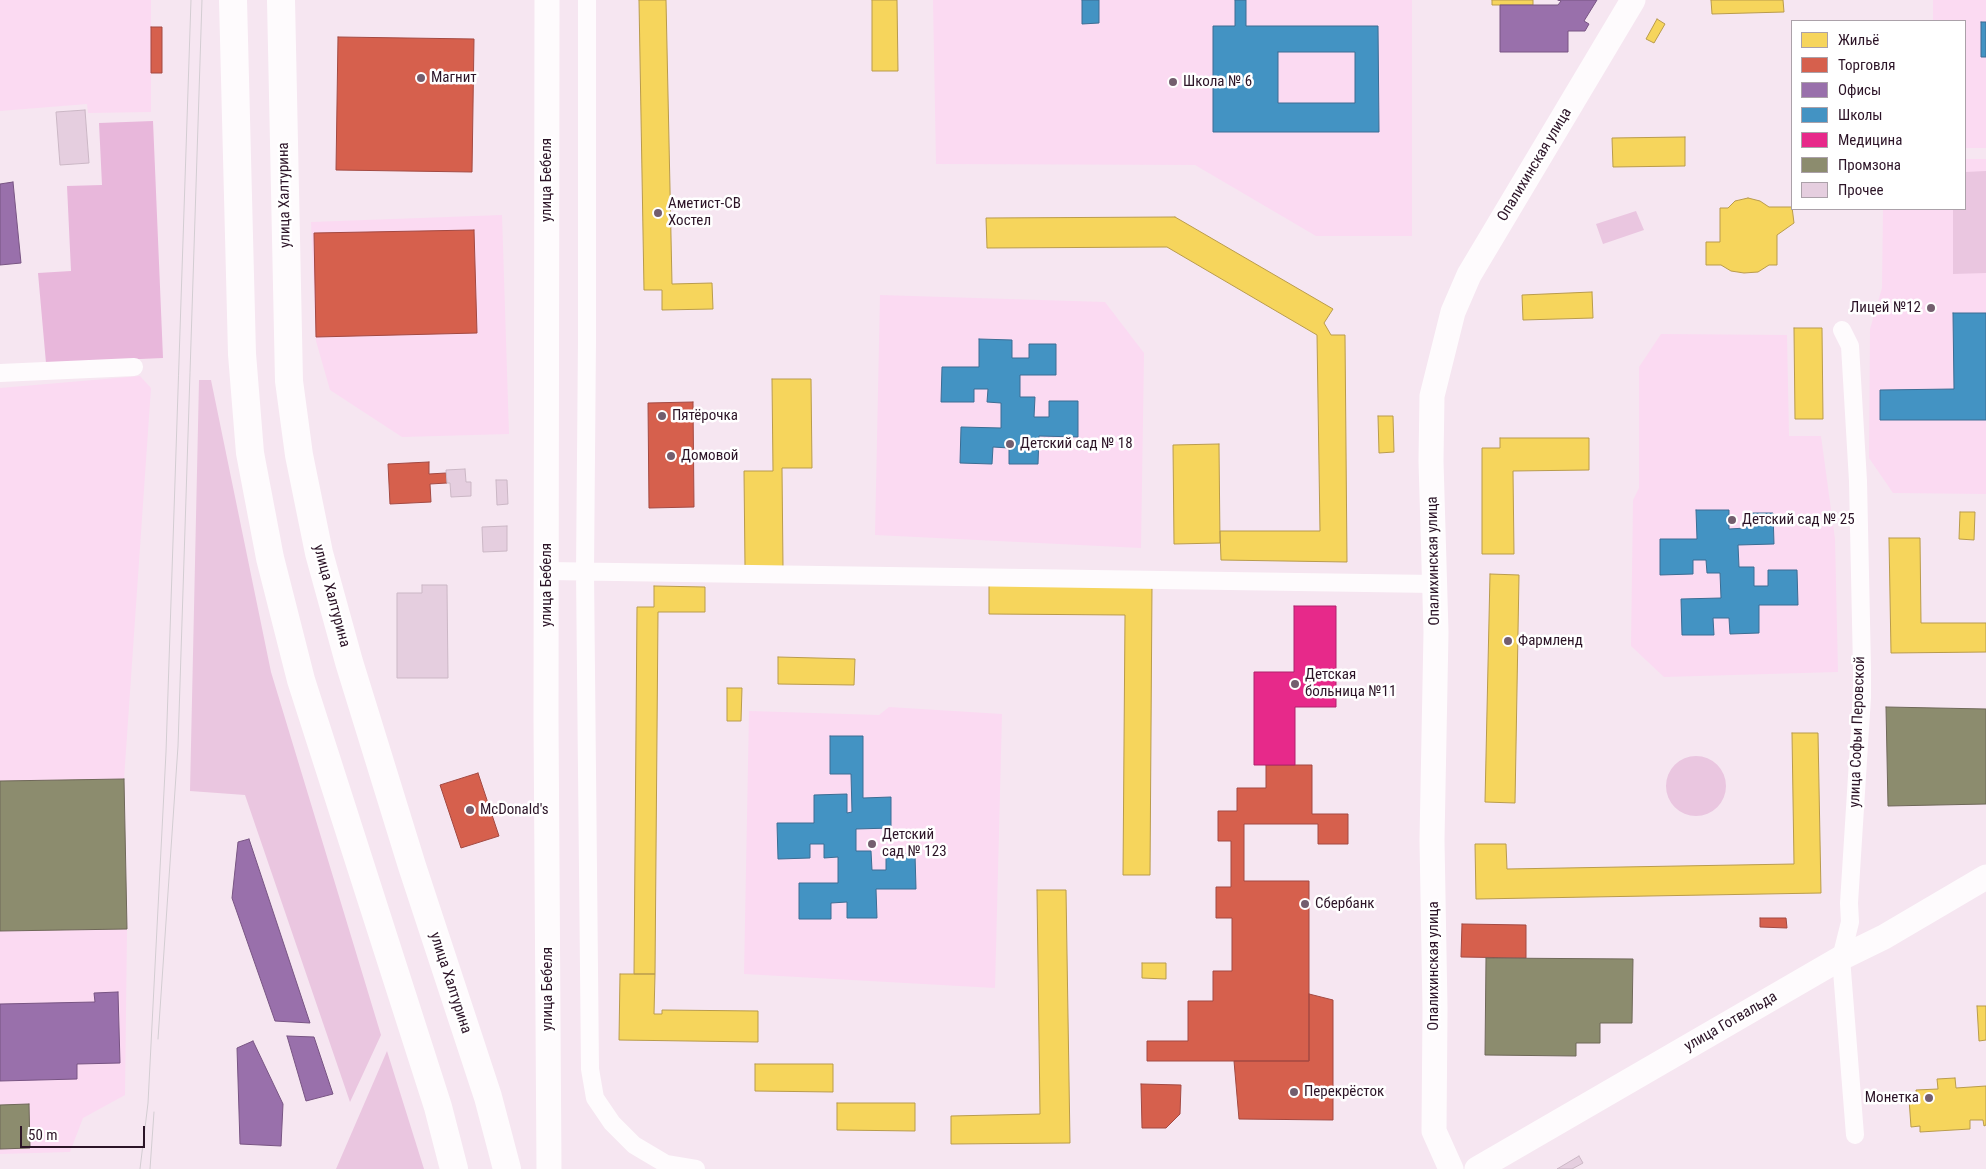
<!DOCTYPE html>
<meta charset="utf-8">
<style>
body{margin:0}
#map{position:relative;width:1986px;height:1169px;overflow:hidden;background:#f6e6f1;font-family:"Roboto Condensed",sans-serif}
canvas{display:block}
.legend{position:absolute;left:1791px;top:20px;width:175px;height:190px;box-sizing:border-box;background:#fff;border:1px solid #aba1a9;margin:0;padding:6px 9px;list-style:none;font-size:15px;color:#2c1427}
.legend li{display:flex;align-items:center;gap:10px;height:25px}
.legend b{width:25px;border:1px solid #aba1a9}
.scale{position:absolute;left:20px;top:1126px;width:125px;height:22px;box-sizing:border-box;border:2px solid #2c1427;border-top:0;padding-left:6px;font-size:15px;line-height:18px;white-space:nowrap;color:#2c1427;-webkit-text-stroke:4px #fff;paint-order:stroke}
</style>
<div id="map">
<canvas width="1986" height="1169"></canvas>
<ul class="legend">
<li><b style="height:14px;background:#f6d55c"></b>Жильё</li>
<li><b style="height:14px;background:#d6604d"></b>Торговля</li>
<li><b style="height:14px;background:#9970ab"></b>Офисы</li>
<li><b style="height:14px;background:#4393c3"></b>Школы</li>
<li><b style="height:14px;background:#e7298a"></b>Медицина</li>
<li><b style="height:14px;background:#8c8c6e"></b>Промзона</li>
<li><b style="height:14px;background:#e5cedf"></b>Прочее</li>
</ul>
<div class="scale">50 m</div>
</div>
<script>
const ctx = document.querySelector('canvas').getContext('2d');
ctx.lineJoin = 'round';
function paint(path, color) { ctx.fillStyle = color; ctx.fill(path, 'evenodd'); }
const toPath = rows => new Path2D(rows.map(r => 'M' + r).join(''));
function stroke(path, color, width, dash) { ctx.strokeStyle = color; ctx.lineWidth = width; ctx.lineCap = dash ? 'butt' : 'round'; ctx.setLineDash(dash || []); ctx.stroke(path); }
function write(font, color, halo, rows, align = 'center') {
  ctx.font = font + ' "Roboto Condensed",sans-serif'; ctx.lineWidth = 5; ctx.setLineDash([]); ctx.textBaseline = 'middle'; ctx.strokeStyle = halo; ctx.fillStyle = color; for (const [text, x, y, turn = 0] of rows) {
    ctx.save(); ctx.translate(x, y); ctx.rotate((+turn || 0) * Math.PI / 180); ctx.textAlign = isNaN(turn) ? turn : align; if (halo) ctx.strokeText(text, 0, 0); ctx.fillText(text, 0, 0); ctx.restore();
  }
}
paint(toPath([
 [0,0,151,0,151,112,88,113,87,104,0,111],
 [933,0,1412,0,1412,236,1316,236,1195,165,936,164],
 [1933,0,1986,0,1986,148,1965,148,1965,21,1933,21],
 [1965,159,1986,159,1986,494,1893,493,1869,458,1870,329,1882,288,1883,209,1965,209],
 [502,215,509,434,402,437,330,390,316,341,311,222],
 [880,295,1105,302,1144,353,1141,548,875,535],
 [1661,334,1787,335,1789,436,1821,436,1835,539,1838,672,1664,677,1631,646,1633,500,1639,488,1639,367],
 [140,376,151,388,124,779,127,929,125,1095,83,1118,70,1152,0,1154,0,388],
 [889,707,1002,714,995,988,744,974,749,711,879,715]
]), '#fbdaf2');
paint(toPath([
 [1986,171,1986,273,1953,274,1953,209,1965,209,1965,172],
 [1636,211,1644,230,1603,244,1596,224],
 [199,380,211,380,271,672,381,1035,350,1102,245,795,190,791],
 '1666 786a30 30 0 1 1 60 0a30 30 0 1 1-60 0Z',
 [387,1051,424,1169,336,1169]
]), '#eac6e0');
paint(toPath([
 [153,121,163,358,46,363,38,273,71,271,67,186,102,185,99,123]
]), '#e8b7db');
const homes = toPath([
 [639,0,666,0,672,284,712,283,713,309,662,310,662,290,644,290,639,0],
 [872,0,897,0,898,71,872,71,872,0],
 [1492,0,1533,0,1533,5,1492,5,1492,0],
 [1711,0,1783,0,1784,12,1712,14,1711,0],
 [1657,19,1665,24,1654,43,1646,39,1657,19],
 [1685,137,1685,166,1613,167,1612,138,1685,137],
 [1748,198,1760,201,1769,207,1792,207,1794,223,1777,235,1777,265,1769,265,1758,272,1744,273,1731,271,1721,265,1706,265,1706,242,1720,242,1720,208,1728,208,1735,201,1748,198],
 [1175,217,1333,309,1324,323,1331,335,1345,335,1347,562,1221,560,1220,531,1320,531,1317,335,1167,247,987,248,986,218,1175,217],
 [1592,292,1593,318,1523,320,1522,295,1592,292],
 [1794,328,1822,328,1823,419,1795,419,1794,328],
 [772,379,811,379,812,468,782,468,783,567,745,567,744,471,773,471,772,379],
 [1378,416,1393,416,1394,452,1379,453,1378,416],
 [1500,438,1589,438,1589,470,1513,471,1514,554,1482,554,1482,448,1500,448,1500,438],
 [1219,444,1220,543,1174,544,1173,445,1219,444],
 [1960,512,1975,512,1974,540,1959,539,1960,512],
 [1889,538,1920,538,1921,623,1986,623,1986,652,1891,653,1889,538],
 [1490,574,1519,575,1515,803,1485,802,1490,574],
 [989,585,1152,586,1150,875,1123,875,1125,615,989,614,989,585],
 [654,586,705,587,705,612,658,612,655,974,634,974,637,607,654,607,654,586],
 [778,657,855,659,854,685,778,684,778,657],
 [727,688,742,688,741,721,727,721,727,688],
 [1792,733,1818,733,1821,893,1476,899,1475,844,1506,844,1507,869,1794,864,1792,733],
 [1037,890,1066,890,1070,1143,951,1144,951,1116,1040,1114,1037,890],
 [1142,963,1166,963,1166,979,1142,978,1142,963],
 [620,974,655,974,654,1014,662,1014,662,1010,758,1011,758,1042,619,1040,620,974],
 [1977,1006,1986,1006,1986,1040,1979,1041,1977,1006],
 [755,1064,833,1064,833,1092,755,1091,755,1064],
 [1955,1078,1956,1088,1986,1086,1986,1125,1984,1126,1983,1120,1970,1120,1970,1129,1920,1132,1920,1126,1911,1127,1909,1099,1917,1099,1916,1090,1938,1089,1937,1079,1955,1078],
 [837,1103,915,1103,915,1131,837,1130,837,1103]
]);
paint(homes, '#f6d55c');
stroke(homes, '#b99b4c', 1);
const shops = toPath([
 [151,27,162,27,162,73,151,73,151,27],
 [338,37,474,39,472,172,336,170,338,37],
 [474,230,477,333,316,337,314,233,474,230],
 [693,402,694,507,649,508,648,403,693,402],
 [429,462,429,474,446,473,447,483,430,484,431,502,390,504,388,464,429,462],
 [1266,765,1312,765,1312,814,1348,814,1348,844,1318,844,1318,824,1244,824,1244,881,1309,881,1309,1061,1147,1061,1147,1041,1188,1041,1188,1001,1213,1001,1213,971,1232,971,1232,918,1216,918,1216,887,1231,887,1231,841,1218,841,1218,811,1237,811,1237,788,1266,788,1266,765],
 [478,773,499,836,461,848,440,785,478,773],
 [1760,918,1786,918,1787,928,1760,927,1760,918],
 [1462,924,1526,925,1526,958,1461,957,1462,924],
 [1309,994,1333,1000,1333,1120,1239,1119,1234,1061,1309,1061,1309,994],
 [1141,1084,1181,1085,1180,1114,1166,1128,1142,1128,1141,1084]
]);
paint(shops, '#d6604d');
stroke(shops, '#a34942', 1);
const offices = toPath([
 [1558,0,1597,0,1584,21,1589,24,1585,31,1568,31,1568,52,1500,52,1500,5,1558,5,1561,1,1558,0],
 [13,182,21,263,0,265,0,184,13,182],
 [249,839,310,1023,275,1021,232,898,238,842,249,839],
 [118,992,120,1063,77,1064,77,1079,0,1081,0,1004,95,1002,94,993,118,992],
 [287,1036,314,1037,333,1094,306,1101,287,1036],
 [253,1041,283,1104,281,1146,240,1144,237,1048,253,1041]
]);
paint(offices, '#9970ab');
stroke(offices, '#785483', 1);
const schools = toPath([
 [1082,0,1099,0,1099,23,1082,24,1082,0],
 [1235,0,1246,0,1246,26,1378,26,1379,132,1213,132,1213,26,1235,26,1235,0],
 [1278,52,1355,52,1355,103,1278,103,1278,52],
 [1981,22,1986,22,1986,57,1981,57,1981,22],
 [1953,313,1986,313,1986,420,1880,420,1880,390,1954,389,1953,313],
 [979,339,1012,340,1012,358,1029,358,1029,344,1056,344,1056,375,1020,375,1020,397,1035,397,1034,417,1049,417,1049,401,1078,401,1078,437,1039,436,1038,464,1009,464,1009,448,993,447,992,464,960,463,961,427,1001,428,1001,403,987,402,988,389,974,389,974,402,941,402,942,367,979,367,979,339],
 [1696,510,1729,510,1729,529,1746,528,1746,513,1773,513,1774,544,1738,545,1739,567,1754,567,1754,586,1768,586,1768,570,1797,570,1798,605,1759,605,1759,633,1730,634,1729,618,1713,618,1714,635,1682,635,1681,599,1721,598,1720,573,1707,573,1706,560,1693,560,1693,574,1660,575,1660,539,1697,539,1696,510],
 [830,736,863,736,863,798,891,797,891,828,856,829,856,851,871,851,872,870,886,870,886,854,915,854,916,889,876,889,877,918,847,918,847,902,831,903,831,919,799,919,799,883,838,883,838,857,824,858,824,844,810,844,810,858,778,859,777,823,814,823,814,795,847,794,847,813,852,812,851,774,830,774,830,736]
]);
paint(schools, '#4393c3');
stroke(schools, '#3c6d94', 1);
const health = toPath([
 [1294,606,1336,606,1336,707,1295,707,1295,765,1254,765,1254,672,1294,672,1294,606]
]);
paint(health, '#e7298a');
stroke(health, '#af236c', 1);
const industry = toPath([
 [1886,707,1986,709,1986,804,1888,806,1886,707],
 [124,779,127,929,0,931,0,781,124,779],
 [1486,958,1633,959,1632,1023,1600,1023,1600,1043,1576,1043,1576,1056,1485,1055,1486,958],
 [29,1104,30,1148,0,1149,0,1105,29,1104]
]);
paint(industry, '#8c8c6e');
stroke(industry, '#6f6859', 1);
const building = toPath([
 [85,110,89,163,60,165,56,112,85,110],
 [465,469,466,482,471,482,471,496,451,497,450,483,447,483,446,470,465,469],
 [496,480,507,480,508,504,497,505,496,480],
 [507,526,507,551,483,552,482,527,507,526],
 [422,585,447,585,448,678,397,678,397,593,422,593,422,585],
 [1579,1156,1583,1163,1572,1169,1557,1169,1579,1156]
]);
paint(building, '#e5cedf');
stroke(building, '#cbb7c5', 1);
stroke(toPath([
 [587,0,587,340,585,572,590,1069,595,1098,612,1123,634,1145,666,1164,696,1169],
 [1842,330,1850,346,1858,481,1862,668,1862,697,1849,903,1850,922,1841,958,1855,1135],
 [0,373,134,367],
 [548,571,1434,584]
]), '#fefbfd', 18);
stroke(toPath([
 [547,0,546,718,549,1169],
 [1451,1169,1434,1131,1435,1009,1432,840,1436,632,1431,461,1432,396,1453,312,1469,275,1633,0],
 [1477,1169,1841,958,1884,937,1986,877]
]), '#fefbfd', 25);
stroke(toPath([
 [233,0,242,354,250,453,270,558,301,680,438,1107,454,1169],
 [281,0,289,381,299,455,319,553,349,662,412,866,488,1097,507,1169]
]), '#fefbfd', 28);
stroke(toPath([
 [158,1039,178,746,202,0],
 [140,1169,148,1103,166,752,191,0],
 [150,1169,154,1112]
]), '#d3cdd2', 1);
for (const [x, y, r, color] of [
 [421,78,5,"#735e6e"],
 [1173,82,5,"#735e6e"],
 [658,213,5,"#735e6e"],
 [1931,308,5,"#735e6e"],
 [662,416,5,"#735e6e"],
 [1010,444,5,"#735e6e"],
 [671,456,5,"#735e6e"],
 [1732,520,5,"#735e6e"],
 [1508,641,5,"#735e6e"],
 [1295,684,5,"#735e6e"],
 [470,810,5,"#735e6e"],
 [872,844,5,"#735e6e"],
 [1305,904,5,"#735e6e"],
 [1294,1092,5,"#735e6e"],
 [1929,1098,5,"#735e6e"]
]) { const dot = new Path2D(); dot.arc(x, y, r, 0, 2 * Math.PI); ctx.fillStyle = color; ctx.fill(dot); stroke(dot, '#fff', 2); }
write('15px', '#2c1427', '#fff', [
 ["Магнит",431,78],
 ["Школа № 6",1183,82],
 ["Аметист-СВ",668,204],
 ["Хостел",668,221],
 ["Лицей №12",1921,308,"right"],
 ["Пятёрочка",672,416],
 ["Детский сад № 18",1020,444],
 ["Домовой",681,456],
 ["Детский сад № 25",1742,520],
 ["Фармленд",1518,641],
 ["Детская",1305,675],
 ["больница №11",1305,692],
 ["McDonald's",480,810],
 ["Детский",882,835],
 ["сад № 123",882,852],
 ["Сбербанк",1315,904],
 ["Перекрёсток",1304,1092],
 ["Монетка",1919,1098,"right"]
], 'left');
write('15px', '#2c1427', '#fff', [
 ["Опалихинская улица",1535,165,-59],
 ["улица Бебеля",547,180,-90],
 ["улица Халтурина",285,195,-91],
 ["Опалихинская улица",1434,561,-91],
 ["улица Бебеля",547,585,-90],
 ["улица Халтурина",331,596,75],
 ["улица Софьи Перовской",1858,732,-88],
 ["Опалихинская улица",1434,966,-90],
 ["улица Халтурина",450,983,72],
 ["улица Бебеля",548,989,-90],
 ["улица Готвальда",1731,1022,-30]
]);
</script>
